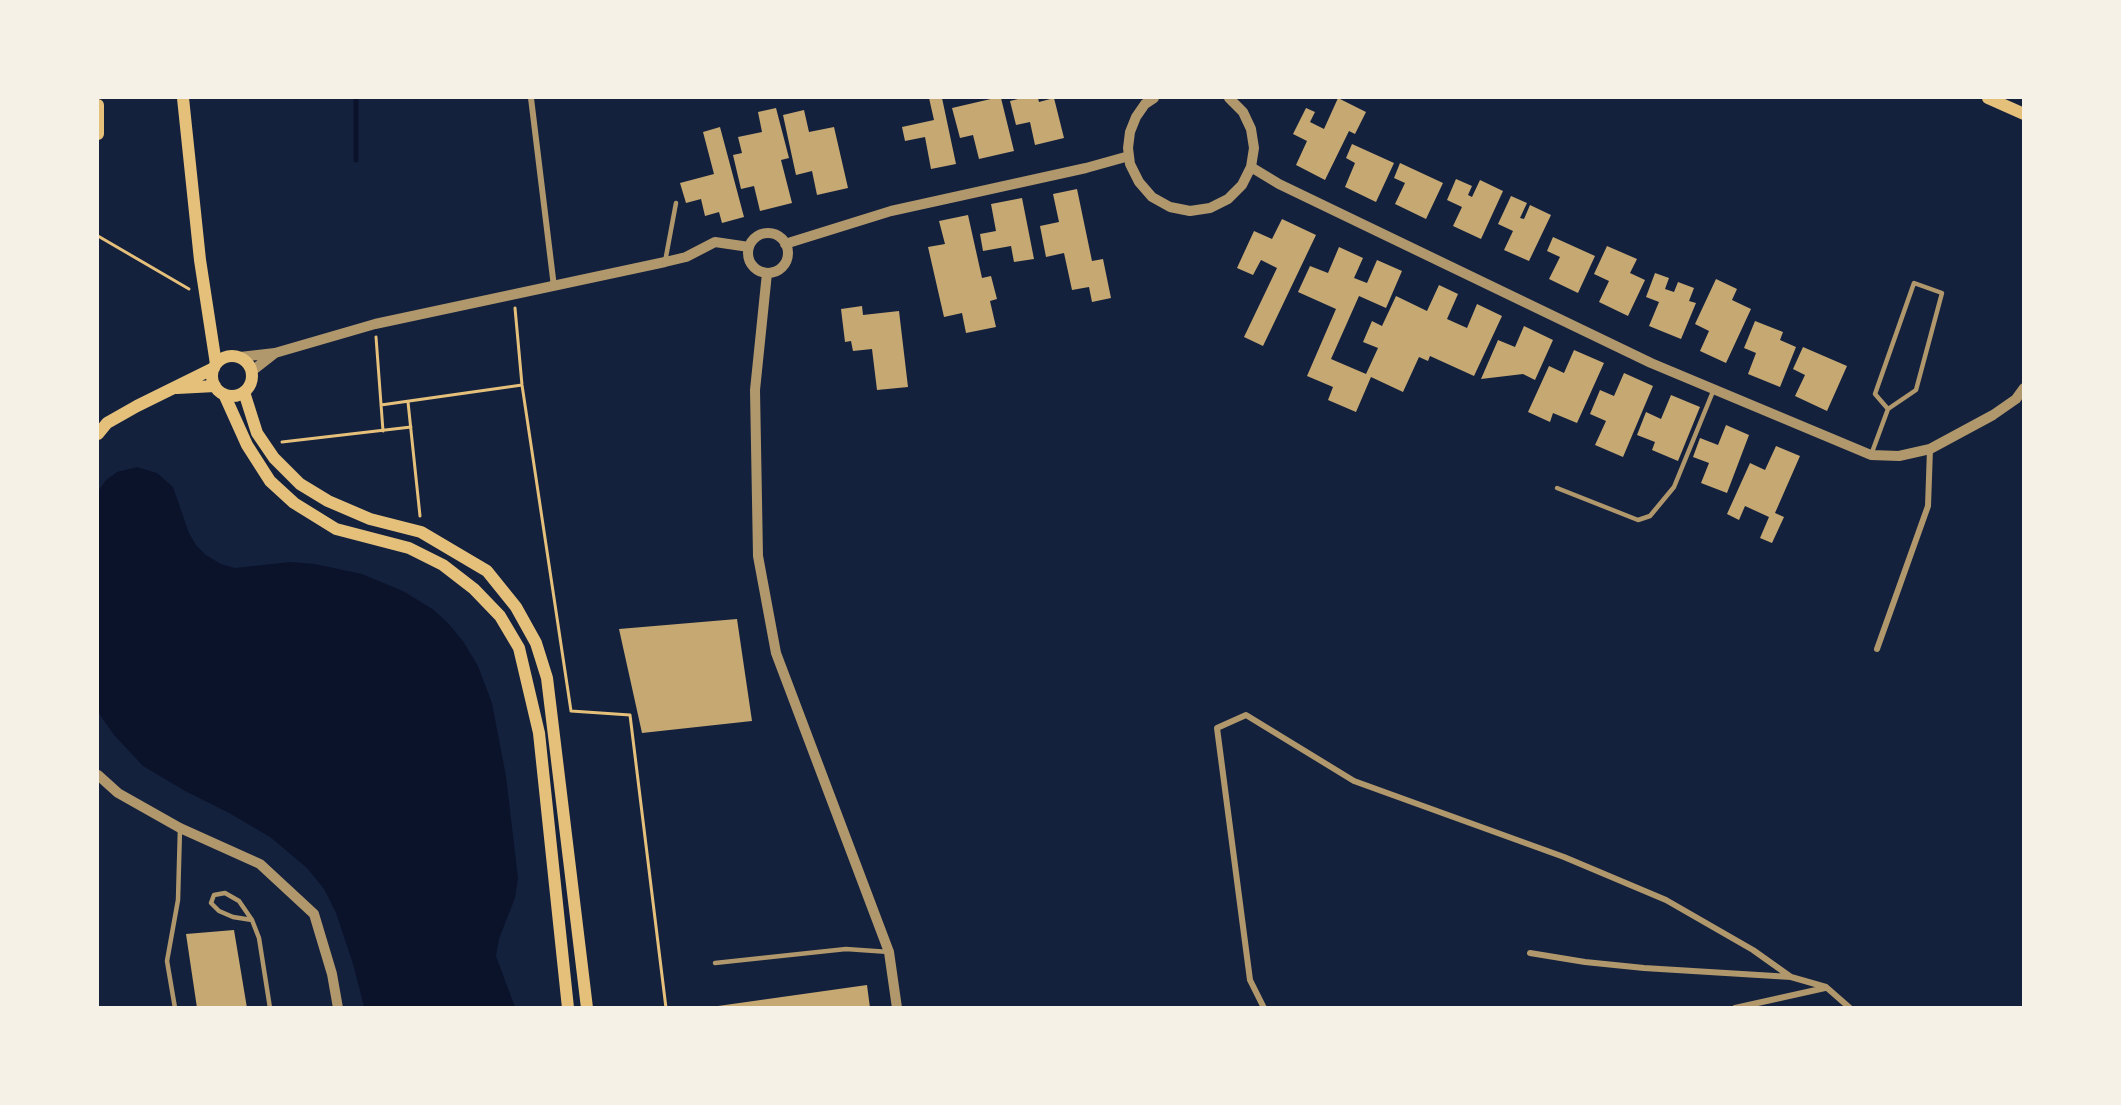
<!DOCTYPE html>
<style>
body{margin:0}
#map{position:relative;width:2121px;height:1105px;overflow:hidden;background:#14213d;font-family:"Open Sans",sans-serif}
canvas{display:block}
.frame{position:absolute;inset:0;border:99px solid #f6f1e7;pointer-events:none}
</style>
<div id="map">
<canvas width="2121" height="1105"></canvas>
<div class="frame"></div>
</div>
<script>
const ctx = document.querySelector('canvas').getContext('2d');
ctx.lineJoin = 'round';
function paint(path, color) { ctx.fillStyle = color; ctx.fill(path, 'evenodd'); }
const toPath = rows => new Path2D(rows.map(r => 'M' + r).join(''));
function stroke(path, color, width, dash) { ctx.strokeStyle = color; ctx.lineWidth = width; ctx.lineCap = dash ? 'butt' : 'round'; ctx.setLineDash(dash || []); ctx.stroke(path); }
paint(toPath([
 [137,467,157,473,173,487,189,533,196,545,206,555,221,564,235,568,290,562,315,564,362,574,403,591,434,610,448,623,463,641,478,666,492,703,506,776,518,878,515,898,499,939,496,956,515,1007,364,1007,353,964,336,913,324,889,307,868,270,837,229,813,185,791,143,766,114,735,98,712,98,491,106,480,117,472]
]), '#0b132b');
stroke(toPath([
 [356,160,356,98]
]), '#0b132b', 5);
paint(toPath([
 [929,98,942,98,956,164,931,169,925,137,905,141,902,127,934,120],
 [995,98,1001,98,1014,151,979,159,973,135,960,138,952,108],
 [1022,98,1038,98,1039,102,1054,98,1064,138,1035,145,1030,122,1016,125,1010,101],
 [1338,98,1366,112,1355,134,1349,131,1325,180,1296,165,1307,141,1293,134,1306,108,1315,112,1310,122,1324,129],
 [776,108,789,158,781,160,792,203,760,211,754,186,741,189,733,155,742,153,738,137,762,132,758,112],
 [804,110,809,132,834,127,848,188,817,195,812,171,796,175,783,115],
 [720,127,744,217,722,223,719,212,705,216,701,199,686,203,680,183,714,174,703,132],
 [1352,144,1394,163,1376,202,1345,187,1355,163,1346,158],
 [1400,163,1443,183,1426,219,1395,204,1405,183,1394,178],
 [1456,179,1472,186,1468,195,1472,197,1480,180,1503,191,1481,239,1453,226,1462,207,1447,200],
 [1077,189,1092,261,1103,259,1111,298,1092,302,1089,287,1072,290,1064,253,1046,257,1040,226,1059,222,1053,194],
 [1511,196,1527,203,1520,218,1524,219,1530,205,1551,215,1529,261,1504,250,1513,231,1498,224],
 [1022,198,1034,259,1014,262,1011,246,983,251,980,234,996,231,991,204],
 [968,215,982,278,991,276,997,299,990,301,996,327,966,333,962,313,944,317,928,247,945,244,939,221],
 [1282,219,1316,235,1263,346,1244,337,1277,268,1261,260,1253,275,1237,268,1254,231,1272,239],
 [1553,237,1595,256,1578,293,1549,279,1560,257,1547,251],
 [1607,246,1637,259,1630,273,1645,280,1628,316,1599,302,1609,281,1594,274],
 [1339,247,1363,258,1354,278,1367,283,1377,260,1402,271,1386,308,1359,296,1331,359,1366,374,1378,348,1363,342,1372,321,1382,326,1396,296,1427,311,1439,285,1458,294,1447,319,1467,328,1477,304,1502,316,1474,376,1430,356,1428,361,1419,357,1403,392,1371,377,1356,412,1328,400,1333,387,1307,376,1336,309,1298,292,1310,266,1328,273],
 [1655,273,1669,278,1665,289,1674,292,1678,282,1694,288,1689,301,1696,303,1681,339,1649,326,1659,302,1646,297],
 [1716,279,1737,289,1732,300,1751,309,1726,363,1700,351,1709,331,1695,324],
 [862,306,863,315,899,311,908,387,877,390,872,349,853,351,851,341,845,342,841,309],
 [1755,321,1783,332,1780,340,1796,347,1780,387,1748,374,1756,353,1744,348],
 [1524,326,1553,340,1535,380,1523,374,1481,379,1498,340,1515,347],
 [1803,347,1847,366,1827,411,1795,396,1805,375,1793,369],
 [1574,350,1604,363,1577,423,1553,413,1550,422,1528,412,1549,366,1564,373],
 [1624,373,1653,386,1623,457,1595,445,1606,421,1590,414,1600,390,1614,396],
 [1671,395,1700,407,1678,461,1652,450,1655,442,1637,435,1646,412,1661,419],
 [1726,425,1749,435,1727,493,1701,483,1709,463,1693,457,1700,438,1718,445],
 [1776,446,1800,456,1775,513,1784,517,1772,543,1760,538,1769,517,1745,506,1739,520,1727,514,1750,463,1765,470],
 [737,619,752,721,642,733,619,629],
 [234,930,247,1008,197,1008,186,934],
 [867,985,870,1008,718,1008,718,1006]
]), '#c6a872');
stroke(toPath([
 [98,236,189,289],
 [515,308,522,385,571,711,630,715,666,1008],
 [376,337,383,431],
 [408,402,420,516],
 [381,405,522,385],
 [282,442,411,427]
]), '#e5c07b', 3);
stroke(toPath([
 [665,262,676,203],
 [1871,455,1888,409,1916,390,1942,293,1914,283,1875,394,1888,409],
 [1557,488,1638,520,1650,516,1674,487,1714,389],
 [252,920,233,917,219,911,211,903,214,895,225,893,239,901,252,920,259,938,270,1008],
 [715,963,846,949,889,952],
 [175,1008,167,961,178,900,180,828]
]), '#b1986c', 4.5);
stroke(toPath([
 [531,98,554,287],
 [1877,649,1928,506,1930,449],
 [1530,953,1585,962,1644,968,1791,977],
 [1264,1008,1250,980,1217,728,1246,715,1354,781,1564,857,1666,900,1753,950,1791,977,1826,987,1850,1008],
 [1735,1008,1825,988]
]), '#b1986c', 6);
stroke(toPath([
 [1154,98,1145,104,1136,117,1130,132,1128,148,1130,164,1139,182,1152,197,1170,207,1190,211,1210,208,1228,199,1242,185,1251,167,1254,148,1251,129,1243,112,1229,98],
 [1251,167,1279,184,1651,363,1871,455,1899,456,1930,449,1993,415,2016,399,2024,388],
 '748 253a20 20 0 1 1 40 0a20 20 0 1 1-40 0Z',
 [785,244,891,211,1086,168,1129,156],
 [767,273,755,390,758,556,776,653,889,952,897,1008],
 [240,357,275,353,375,324,665,262,686,257,715,242,749,247],
 [252,371,275,353],
 [98,775,118,793,180,828,260,864,314,914,332,974,338,1008]
]), '#b1986c', 10);
stroke(toPath([
 [183,98,200,260,216,364],
 [1988,98,2024,114],
 [98,105,98,134],
 '212 376a20 20 0 1 1 40 0a20 20 0 1 1-40 0Z',
 [177,388,215,386],
 [244,392,257,433,274,458,300,484,328,501,370,519,421,532,487,571,516,607,536,643,547,678,587,1008],
 [224,394,247,445,270,481,294,503,336,529,409,548,443,565,474,589,500,616,519,648,539,733,568,1008],
 [98,434,107,423,137,406,214,368]
]), '#e5c07b', 12);
</script>
